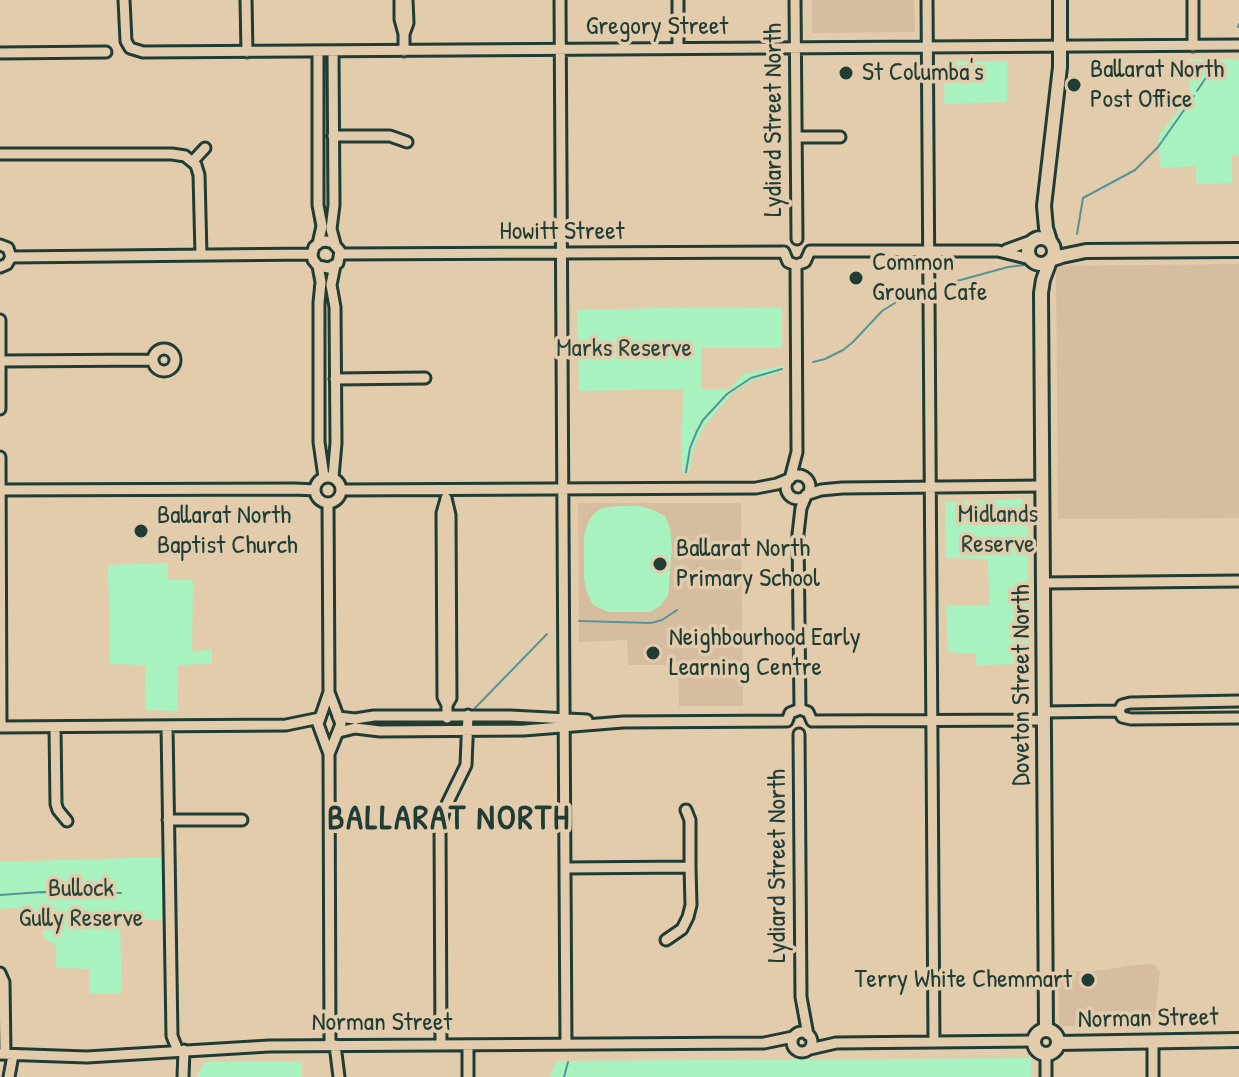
<!DOCTYPE html>
<style>
body{margin:0}
canvas{display:block;background:#e3ccac}
</style>
<canvas width="1239" height="1077"></canvas>
<script>
const ctx = document.querySelector('canvas').getContext('2d');
ctx.lineJoin = 'round';
function paint(path, color) { ctx.fillStyle = color; ctx.fill(path, 'evenodd'); }
const toPath = rows => new Path2D(rows.map(r => 'M' + r).join(''));
function stroke(path, color, width, dash) { ctx.strokeStyle = color; ctx.lineWidth = width; ctx.lineCap = dash ? 'butt' : 'round'; ctx.setLineDash(dash || []); ctx.stroke(path); }
function write(font, color, halo, rows, align = 'center') {
  ctx.font = font + ' "Patrick Hand",sans-serif'; ctx.lineWidth = 7; ctx.setLineDash([]); ctx.textBaseline = 'middle'; ctx.strokeStyle = halo; ctx.fillStyle = color; for (const [text, x, y, turn = 0] of rows) {
    ctx.save(); ctx.translate(x, y); ctx.rotate((+turn || 0) * Math.PI / 180); ctx.textAlign = isNaN(turn) ? turn : align; if (halo) ctx.strokeText(text, 0, 0); ctx.fillText(text, 0, 0); ctx.restore();
  }
}
paint(toPath([
 [812,0,914,0,915,32,812,33],
 [1239,264,1239,518,1058,519,1056,266],
 [578,503,741,503,743,706,679,706,678,665,628,665,627,640,579,642],
 [1154,964,1160,972,1154,1026,1059,1026,1058,972,1095,971,1136,965]
]), '#d7bd9f');
paint(toPath([
 [1189,59,1239,59,1239,155,1232,156,1232,183,1196,184,1196,166,1160,168,1158,136,1190,96],
 [1007,61,1007,102,944,104,945,62],
 [713,307,782,308,782,348,701,348,701,389,730,389,743,374,782,366,782,372,753,380,733,392,703,428,693,450,689,472,681,472,683,389,579,391,577,310],
 [1018,499,1028,501,1029,664,976,665,976,654,948,652,946,606,989,606,988,559,946,558,945,502],
 [619,506,639,506,651,509,665,516,670,528,672,547,668,596,660,606,650,612,608,612,593,605,587,593,584,579,584,537,587,525,593,514,602,508],
 [167,563,168,580,193,580,192,652,212,649,212,664,178,665,177,711,146,710,145,665,110,664,108,565],
 [163,857,164,919,120,921,122,993,90,993,90,969,56,968,56,946,43,937,43,923,16,908,0,909,0,862],
 [1031,1058,1031,1077,550,1077,556,1061],
 [205,1062,302,1062,302,1077,196,1077]
]), '#a8f2c0');
stroke(toPath([
 [1238,27,1239,24],
 [1197,91,1217,61],
 [1077,234,1083,198,1135,170,1158,147,1194,96],
 [946,284,1008,267,1025,265],
 [813,362,825,359,843,350,853,342,882,311,898,301,913,296],
 [686,472,690,448,697,431,703,420,727,394,751,378,782,369],
 [579,621,651,623,662,620,677,610],
 [475,708,547,634],
 [0,895,42,892,121,893],
 [564,1077,568,1062]
]), '#579495', 2);
const minor = toPath([
 [124,0,126,41,130,48,143,52,1239,45],
 [246,0,247,52],
 [400,0,400,19,404,34,404,51],
 [560,0,566,1044],
 [678,0,678,48],
 [795,0,797,239],
 [927,0,934,1042],
 [404,34,408,23,407,0],
 [1193,46,1193,0],
 [318,51,318,205,322,226,318,244],
 [333,51,334,205,331,229,335,244],
 [0,53,106,52],
 [333,136,390,136,407,142],
 [796,137,840,137],
 [0,154,172,154,185,156,196,165,199,175,201,255],
 [193,161,205,148],
 [0,245,8,248,11,257,7,264,0,267],
 [1006,250,1031,241],
 [810,251,998,251,1030,259],
 [784,252,788,262,796,265,805,262,810,251],
 [340,254,784,252],
 [11,257,312,254],
 [318,266,329,268,338,263,340,251,333,243,326,241,320,242,314,247,312,254,313,260,318,266,321,282,319,303,319,442,324,477],
 [0,320,0,409],
 '153 360a11 11 0 1 1 22 0a11 11 0 1 1-22 0Z',
 [1,361,153,360],
 [335,379,425,378],
 [0,457,1,727],
 '786 487a12 12 0 1 1 24 0a12 12 0 1 1-24 0Z',
 '315 490a13 13 0 1 1 26 0a13 13 0 1 1-26 0Z',
 [333,477,336,443,335,307,331,285,335,265],
 [790,479,797,452,796,265],
 [0,490,295,489,315,490],
 [342,490,756,488,777,484,789,479],
 [806,495,821,490,842,488,1043,486],
 [446,498,450,515,451,698,447,705],
 [446,499,442,513,443,697,447,705,447,718],
 [328,503,329,692,341,724,329,754],
 [1043,583,1239,581],
 [329,692,318,724,329,754,330,1045],
 [1239,701,1130,703,1122,705,1119,711,1122,717,1131,719,1239,718],
 [800,709,798,534,801,508,806,496],
 [1044,712,1119,711],
 [338,717,355,719,374,716,510,716,587,720],
 [787,721,790,713,800,709,808,712,812,721],
 [812,721,1044,720],
 [167,726,172,1036,178,1051],
 [0,727,286,725,320,718],
 [55,727,56,804,58,810,67,821],
 [339,732,355,728,380,731,524,730,623,722,787,721],
 [799,734,801,997,808,1035],
 [686,810,690,820,690,867],
 [168,820,242,820],
 [565,868,690,867,691,905,688,917,682,929,666,940],
 [0,973,4,982,5,1054],
 '792 1042a10 10 0 1 1 20 0a10 10 0 1 1-20 0Z',
 [1153,1041,1153,1077],
 [335,1045,339,1077],
 [441,1045,440,827,445,808,466,765,468,715],
 [468,1045,468,1077],
 [810,1049,836,1043,1034,1041],
 [0,1054,87,1057,269,1046,764,1043,793,1037],
 [1046,1054,1046,1077],
 [9,1077,13,1055],
 [183,1077,184,1050]
]);
const major = toPath([
 '1028 251a13 13 0 1 1 26 0a13 13 0 1 1-26 0Z',
 [1050,241,1046,228,1044,206,1060,67,1060,0],
 [1050,260,1062,256,1086,251,1239,250],
 [1046,1030,1041,293,1043,280,1050,261],
 '1034 1042a12 12 0 1 1 24 0a12 12 0 1 1-24 0Z',
 [1058,1043,1239,1040]
]);
stroke(minor, '#1f3d34', 15);
stroke(major, '#1f3d34', 18);
stroke(minor, '#e3ccac', 9);
stroke(major, '#e3ccac', 12);
for (const [x, y, r, color] of [
 [846,73,8,"#1f3d34"],
 [1074,85,8,"#1f3d34"],
 [856,278,8,"#1f3d34"],
 [141,531,8,"#1f3d34"],
 [660,564,8,"#1f3d34"],
 [653,653,8,"#1f3d34"],
 [1088,980,8,"#1f3d34"]
]) { const dot = new Path2D(); dot.arc(x, y, r, 0, 2 * Math.PI); ctx.fillStyle = color; ctx.fill(dot); stroke(dot, '#e3ccac', 3); }
write('26px', '#1f3d34', '#e3ccac', [
 ["Gregory Street",657,27],
 ["Lydiard Street North",774,120,-90],
 ["Howitt Street",562,232],
 ["Doveton Street North",1022,685,-90],
 ["Lydiard Street North",778,866,-90],
 ["Norman Street",1148,1019,-1],
 ["Norman Street",382,1023]
]);
write('26px', '#1f3d34', '#e3ccac', [
 ["Ballarat North",1090,70],
 ["Post Office",1090,100],
 ["St Columba's",862,73],
 ["Common",872,263],
 ["Ground Cafe",872,293],
 ["Ballarat North",157,516],
 ["Baptist Church",157,546],
 ["Ballarat North",676,549],
 ["Primary School",676,579],
 ["Neighbourhood Early",669,638],
 ["Learning Centre",669,668],
 ["Terry White Chemmart",1072,980,"right"]
], 'left');
write('26px', '#26463b', '#e3ccac', [
 ["Marks Reserve",624,349],
 ["Midlands",998,515],
 ["Reserve",998,545],
 ["Bullock",81,889],
 ["Gully Reserve",81,919]
]);
ctx.letterSpacing = '2px';
write('bold 34px', '#1f3d34', '#e3ccac', [
 ["BALLARAT NORTH",449,820]
]);
ctx.letterSpacing = '0px';
</script>
